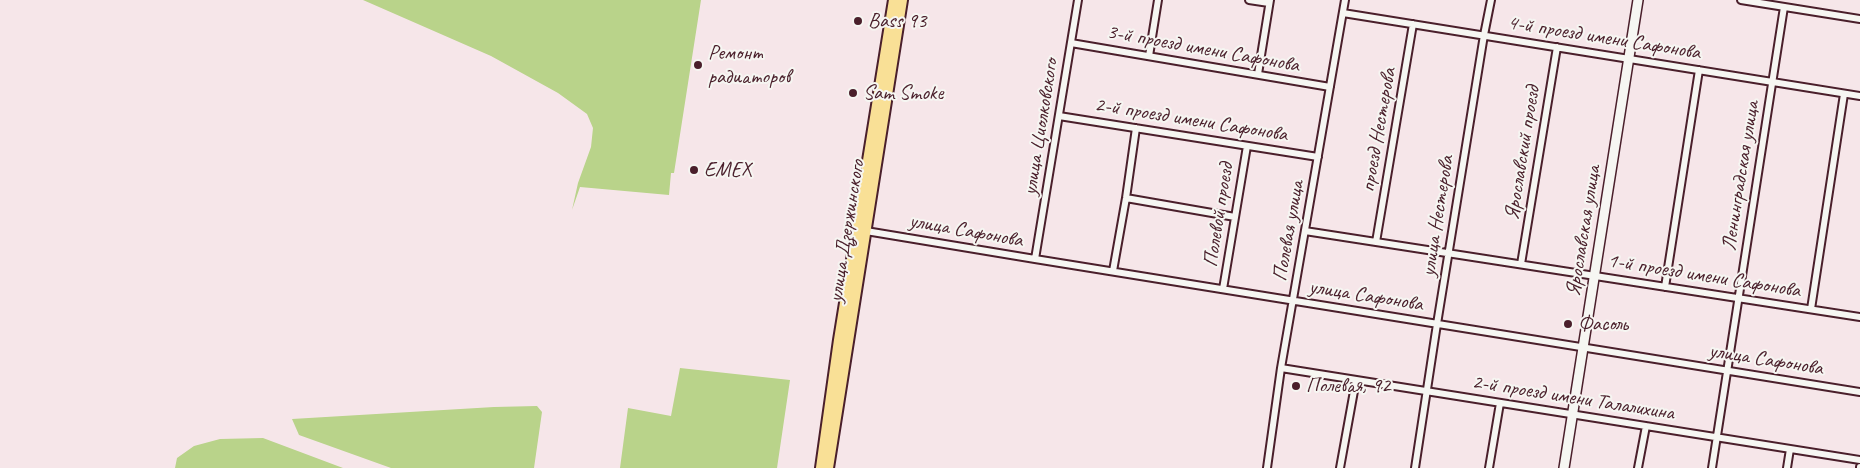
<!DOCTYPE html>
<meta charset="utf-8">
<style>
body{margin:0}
canvas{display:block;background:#f6e6e9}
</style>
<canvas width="1860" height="468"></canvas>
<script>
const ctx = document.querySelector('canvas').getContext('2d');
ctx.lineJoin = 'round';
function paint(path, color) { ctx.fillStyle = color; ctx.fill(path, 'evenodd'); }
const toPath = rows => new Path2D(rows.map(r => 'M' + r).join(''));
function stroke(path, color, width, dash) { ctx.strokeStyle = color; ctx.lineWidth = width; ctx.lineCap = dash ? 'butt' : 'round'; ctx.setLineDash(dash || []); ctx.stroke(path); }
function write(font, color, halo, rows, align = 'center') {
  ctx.font = font + ' Caveat,sans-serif'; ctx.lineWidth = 4; ctx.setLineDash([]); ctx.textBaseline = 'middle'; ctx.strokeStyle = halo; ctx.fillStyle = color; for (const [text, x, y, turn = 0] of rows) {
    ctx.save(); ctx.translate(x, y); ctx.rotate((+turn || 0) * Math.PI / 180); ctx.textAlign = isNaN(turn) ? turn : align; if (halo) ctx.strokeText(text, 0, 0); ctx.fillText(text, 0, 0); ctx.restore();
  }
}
paint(toPath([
 [363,0,701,0,674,173,671,173,669,195,580,187,572,210,578,183,591,147,593,128,587,114,558,93,491,56],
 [680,368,790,380,777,468,620,468,628,408,671,416],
 [537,406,542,412,534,468,391,468,299,435,292,419,494,407],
 [263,438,343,468,175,468,177,458,194,446,220,439]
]), '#b9d38a');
const street = toPath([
 [1249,0,1269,3],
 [1741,0,1860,19],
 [1343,13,1860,96],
 [1071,43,1330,87],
 [1149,56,1158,0],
 [1258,74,1270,0],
 [1059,116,1318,157],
 [1126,198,1235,217],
 [866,231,1035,259,1860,392],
 [1305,231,1860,317],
 [1376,242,1413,24],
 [1035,259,1078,0],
 [1521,264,1557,47],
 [1113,271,1126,198,1136,128],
 [1665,287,1699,70],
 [1223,289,1247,146],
 [1811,309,1844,94],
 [1281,368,1860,460],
 [1267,468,1281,368,1345,0],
 [1340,468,1356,380],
 [1415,468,1437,324,1484,35,1491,0],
 [1489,468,1500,403],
 [1638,468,1646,426],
 [1712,468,1784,7],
 [1787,468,1790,449],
 [1860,468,1860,467]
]);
const secondary = toPath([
 [1564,468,1638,0]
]);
const primary = toPath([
 [821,468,839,340,894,0],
 [828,468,902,0]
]);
stroke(street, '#4a1f2b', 10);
stroke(secondary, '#4a1f2b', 12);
stroke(primary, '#4a1f2b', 14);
stroke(street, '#f6f6f2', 6);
stroke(secondary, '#f6f6f2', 9);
stroke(primary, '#f9e096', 10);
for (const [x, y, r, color] of [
 [858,21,5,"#4a1f2b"],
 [698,65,5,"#4a1f2b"],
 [853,93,5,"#4a1f2b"],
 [694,170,5,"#4a1f2b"],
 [1568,324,5,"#4a1f2b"],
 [1296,386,5,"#4a1f2b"]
]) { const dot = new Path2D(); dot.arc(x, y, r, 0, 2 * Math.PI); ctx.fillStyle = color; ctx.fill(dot); stroke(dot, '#f6f6f2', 2); }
write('21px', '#4a1f2b', '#f6f6f2', [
 ["Bass 93",868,21],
 ["Ремонт",708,53],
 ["радиаторов",708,77],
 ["Sam Smoke",863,93],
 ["EMEX",704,170],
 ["Фасоль",1578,324],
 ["Полевая, 92",1306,386]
], 'left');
write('21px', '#4a1f2b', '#f6f6f2', [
 ["4-й проезд имени Сафонова",1604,38,9],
 ["3-й проезд имени Сафонова",1203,49,10],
 ["2-й проезд имени Сафонова",1191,120,9],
 ["улица Циолковского",1041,127,-81],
 ["проезд Нестерова",1379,130,-80],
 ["Ярославский проезд",1523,153,-81],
 ["Ленинградская улица",1741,176,-81],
 ["Полевой проезд",1219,215,-81],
 ["улица Нестерова",1438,216,-81],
 ["улица Дзержинского",847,231,-81],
 ["улица Сафонова",966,231,10],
 ["Полевая улица",1289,231,-80],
 ["Ярославская улица",1584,231,-81],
 ["1-й проезд имени Сафонова",1704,276,9],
 ["улица Сафонова",1366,296,9],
 ["улица Сафонова",1766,360,9],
 ["2-й проезд имени Талалихина",1573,398,9]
]);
</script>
